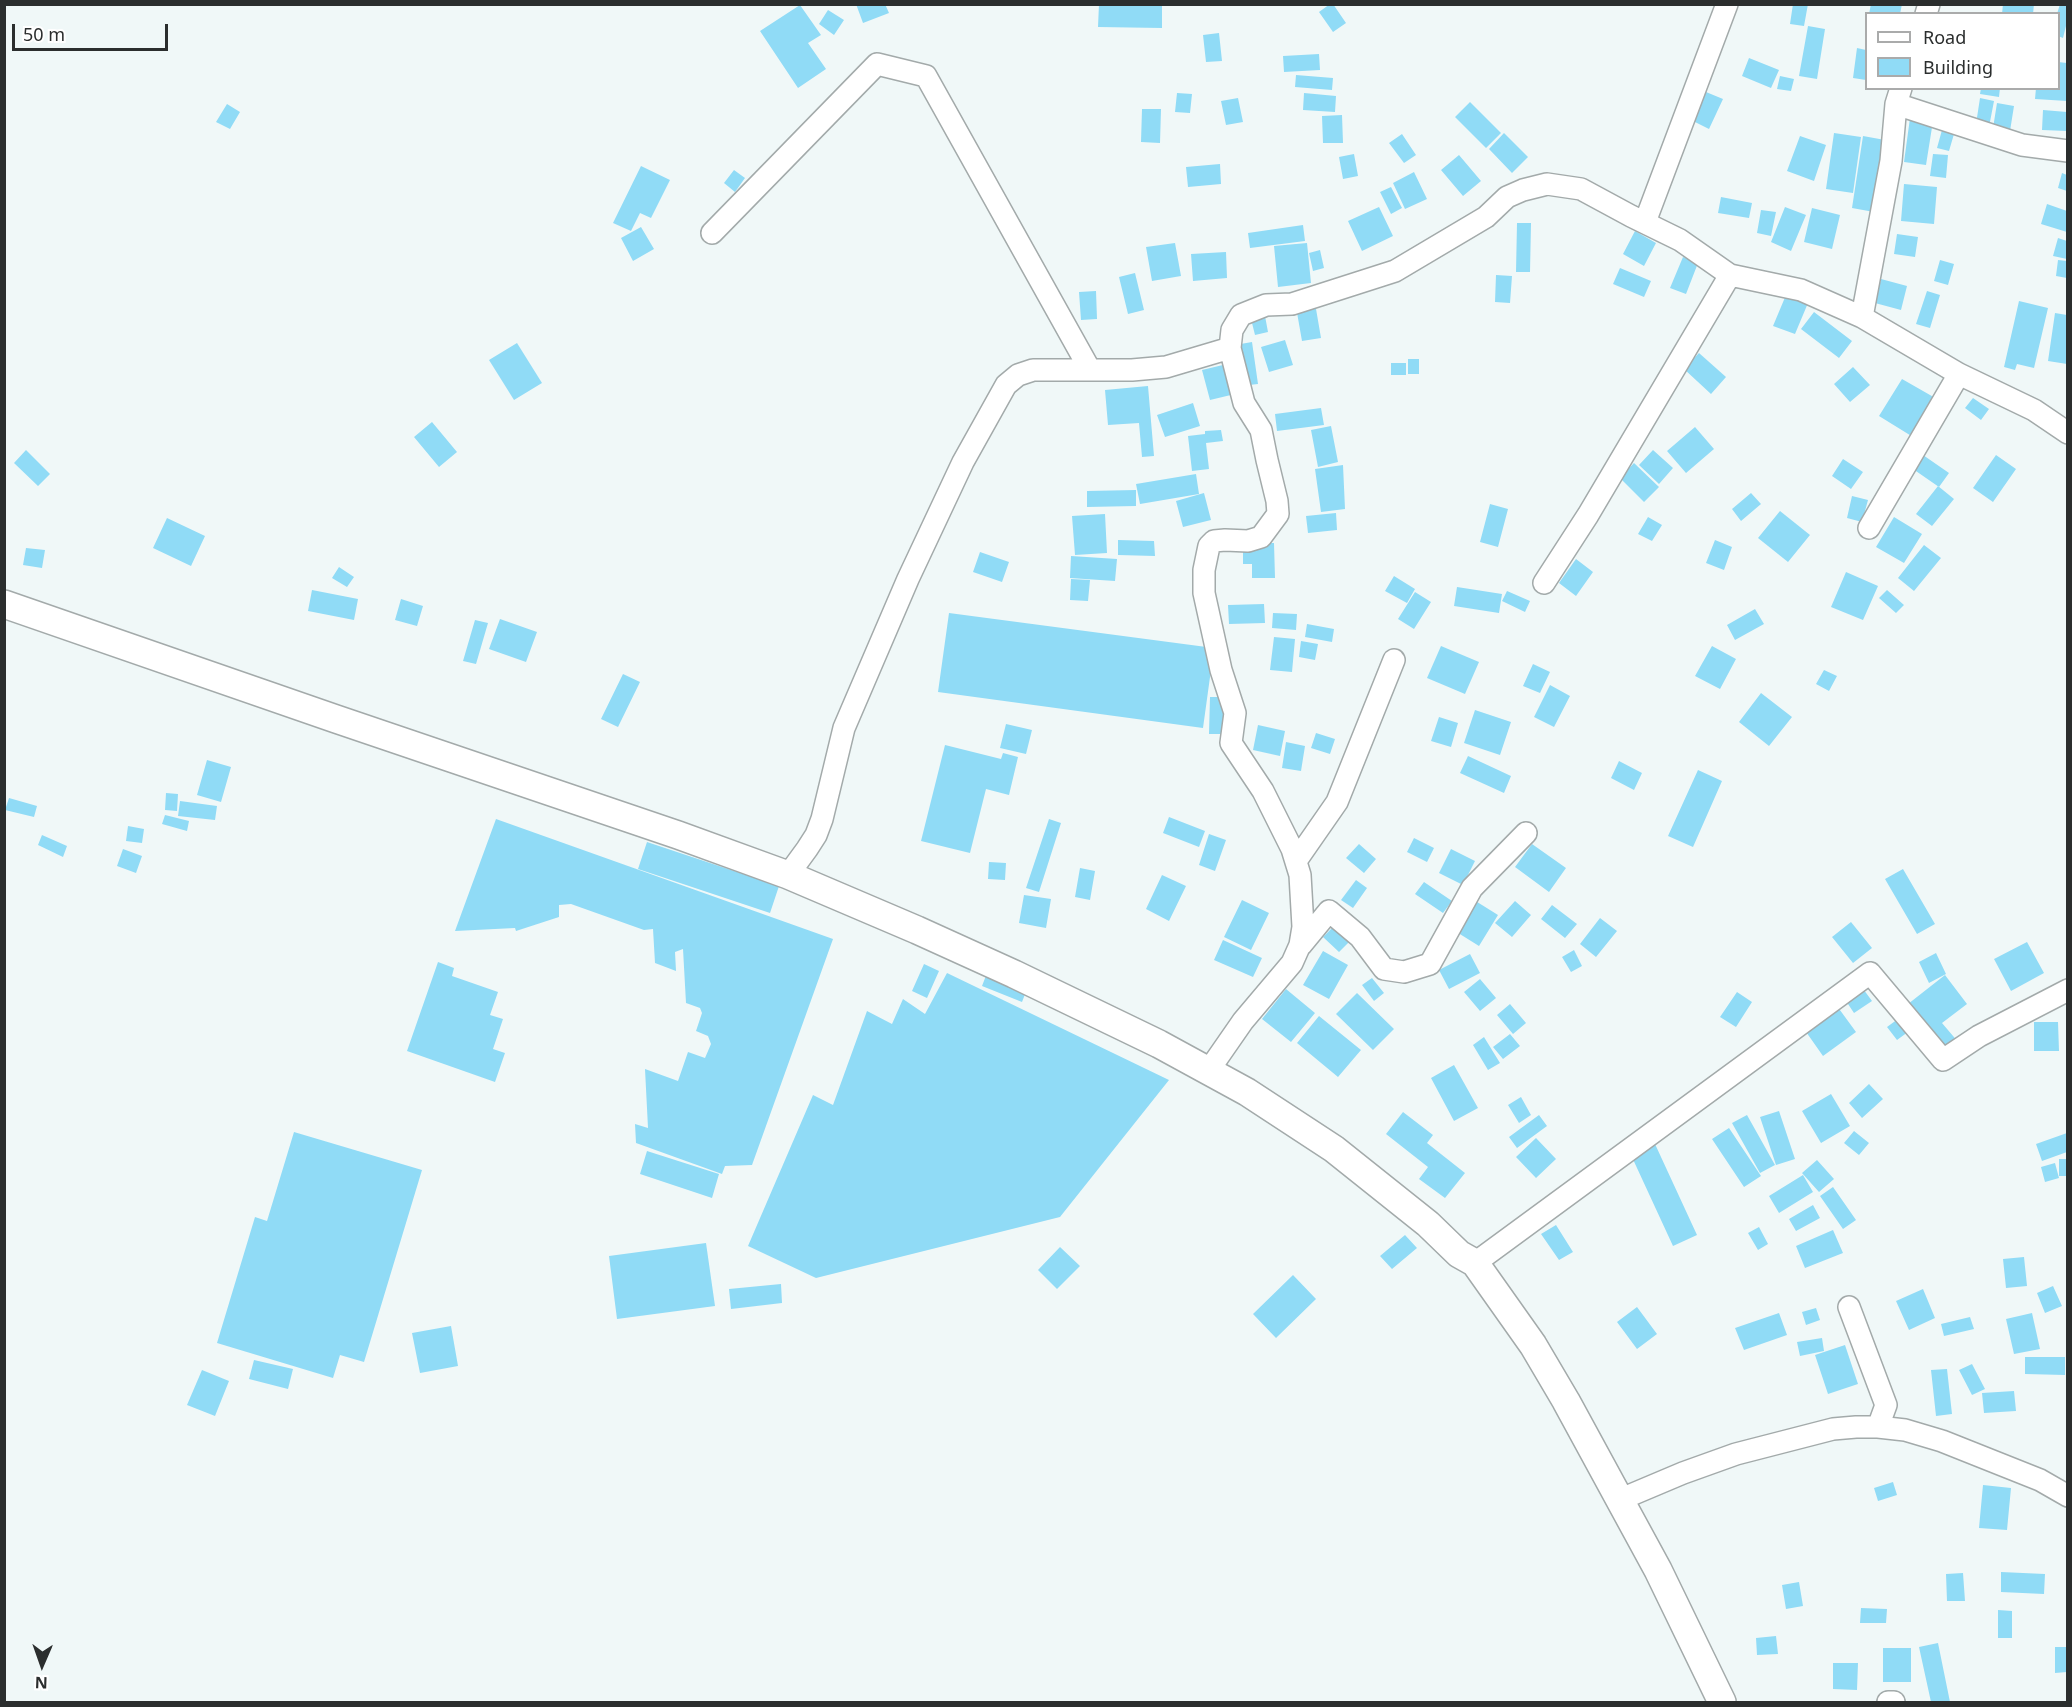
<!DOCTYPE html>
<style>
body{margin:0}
#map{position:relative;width:2072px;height:1707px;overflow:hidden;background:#f0f8f8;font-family:"Noto Sans",sans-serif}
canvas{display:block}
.frame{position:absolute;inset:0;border:6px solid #2b2e2e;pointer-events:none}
.legend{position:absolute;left:1865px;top:12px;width:195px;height:78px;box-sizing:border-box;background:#fff;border:2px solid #aaabab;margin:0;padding:8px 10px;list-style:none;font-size:18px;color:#2b2e2e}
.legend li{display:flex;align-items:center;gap:12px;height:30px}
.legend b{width:30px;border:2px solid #aaabab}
.north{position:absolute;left:12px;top:1635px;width:60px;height:60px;-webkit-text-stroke:4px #fff;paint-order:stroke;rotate:182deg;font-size:16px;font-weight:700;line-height:24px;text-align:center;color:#2b2e2e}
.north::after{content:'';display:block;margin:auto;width:21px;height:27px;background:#2b2e2e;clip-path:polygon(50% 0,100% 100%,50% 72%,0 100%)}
.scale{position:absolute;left:12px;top:24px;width:156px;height:27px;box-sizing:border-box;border:3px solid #2b2e2e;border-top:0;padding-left:8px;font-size:18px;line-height:21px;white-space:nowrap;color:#2b2e2e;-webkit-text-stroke:4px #fff;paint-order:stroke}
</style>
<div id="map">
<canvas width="2072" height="1707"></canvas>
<div class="frame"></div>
<ul class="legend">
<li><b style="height:8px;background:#fff"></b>Road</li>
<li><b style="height:16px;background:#90dbf6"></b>Building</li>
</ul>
<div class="north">N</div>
<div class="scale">50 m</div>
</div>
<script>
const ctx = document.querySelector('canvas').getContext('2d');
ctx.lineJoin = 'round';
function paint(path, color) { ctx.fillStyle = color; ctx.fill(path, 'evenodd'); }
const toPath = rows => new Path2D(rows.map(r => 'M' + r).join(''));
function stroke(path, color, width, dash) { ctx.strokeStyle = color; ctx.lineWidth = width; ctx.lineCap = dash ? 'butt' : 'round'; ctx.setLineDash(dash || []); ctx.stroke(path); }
paint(toPath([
 [856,4,885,4,889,13,863,23],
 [1099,4,1162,6,1162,28,1098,27],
 [1330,4,1333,4,1346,23,1333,32,1319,12],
 [1793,4,1808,4,1804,26,1790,24],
 [1871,4,1902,4,1900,14,1869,14],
 [2003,4,2034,4,2033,14,2002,14],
 [2060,4,2067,4,2067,22,2063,38,2058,36,2057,14],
 [800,5,821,35,808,43,826,69,798,88,760,31],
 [828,10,844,20,834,35,819,24],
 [1808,26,1825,29,1817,79,1799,76],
 [1219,33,1222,61,1206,62,1203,35],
 [1857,48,1866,50,1866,80,1853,78],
 [1319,54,1320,70,1284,72,1283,56],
 [1749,58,1779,70,1771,88,1742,76],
 [2058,62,2067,63,2067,101,2035,99,2036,88,2058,88],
 [1296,75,1333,78,1332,90,1295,87],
 [1780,76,1794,79,1791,91,1777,89],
 [1981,88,2000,88,1999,97,1980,94],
 [1706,92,1723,99,1709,129,1693,121],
 [1177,93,1192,94,1190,113,1175,112],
 [1304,93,1336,96,1335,112,1303,110],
 [1238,98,1243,122,1226,125,1221,101],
 [1980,98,1994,101,1989,127,1976,124],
 [1470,102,1501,133,1486,148,1455,117],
 [1997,103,2014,106,2010,131,1993,128],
 [227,104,240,112,230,129,216,122],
 [1142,109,1161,109,1160,143,1141,142],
 [2043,110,2067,112,2067,131,2042,130],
 [1342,115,1343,143,1323,143,1322,116],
 [1910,118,1933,121,1926,165,1904,162],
 [1942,130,1954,134,1949,151,1937,148],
 [1504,133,1528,157,1512,173,1489,149],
 [1834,133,1861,137,1853,193,1826,189],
 [1402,134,1416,155,1404,163,1389,143],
 [1800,136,1826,145,1814,181,1787,171],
 [1863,136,1885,140,1874,212,1852,208],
 [1354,154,1358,176,1343,179,1339,157],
 [1933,154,1948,155,1946,178,1930,176],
 [1459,155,1481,181,1463,196,1441,170],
 [1220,164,1221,184,1188,187,1186,167],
 [641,166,670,180,651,218,640,213,631,231,613,223],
 [734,170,745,178,735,192,724,183],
 [1414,172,1427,199,1405,209,1393,183],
 [2062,173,2067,175,2067,191,2058,188],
 [1904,184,1937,187,1934,224,1901,221],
 [1391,187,1402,208,1391,214,1380,192],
 [1721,197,1752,203,1749,218,1718,213],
 [2047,204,2067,211,2067,232,2041,224],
 [1379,207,1393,236,1362,251,1348,221],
 [1785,207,1806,215,1791,251,1771,242],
 [1812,208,1840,215,1832,249,1804,242],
 [1761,210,1776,212,1771,236,1757,233],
 [1517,223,1531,223,1530,272,1516,272],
 [1303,225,1305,241,1250,248,1248,233],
 [641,227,654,249,633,261,621,238],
 [1635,231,1656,243,1644,266,1623,254],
 [1897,234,1918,237,1915,257,1894,254],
 [2058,238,2067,241,2067,259,2053,256],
 [1175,243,1181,276,1152,281,1146,247],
 [1307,243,1311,283,1278,287,1274,246],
 [1320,250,1324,268,1313,271,1309,253],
 [1226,252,1227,278,1193,281,1191,254],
 [1683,257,1698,263,1686,294,1670,288],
 [1940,260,1954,264,1948,285,1934,281],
 [2058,260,2067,261,2067,278,2056,276],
 [1620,268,1651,281,1644,297,1613,284],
 [1135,273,1144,310,1128,314,1119,277],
 [1496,275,1512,276,1510,303,1495,302],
 [1881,279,1907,286,1901,310,1875,303],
 [1096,291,1097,319,1081,320,1079,292],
 [1927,291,1940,295,1930,328,1916,324],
 [1786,295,1808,303,1795,334,1773,326],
 [2019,301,2048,308,2034,368,2017,364,2015,370,2004,367],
 [1315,303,1321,338,1302,341,1296,307],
 [1814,312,1852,341,1839,358,1801,329],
 [2055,313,2067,315,2067,364,2048,361],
 [1265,316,1268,332,1255,335,1251,319],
 [1285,340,1293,365,1269,372,1261,347],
 [1252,342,1258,384,1240,386,1235,345],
 [517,343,542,383,514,400,489,360],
 [1699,353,1726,377,1711,394,1684,369],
 [1408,359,1419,359,1419,374,1408,374],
 [1391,363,1406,363,1406,375,1391,375],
 [1227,364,1235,394,1210,400,1202,370],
 [1853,367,1870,385,1850,402,1834,384],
 [1902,379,1937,399,1913,437,1879,416],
 [1148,386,1154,456,1142,457,1139,423,1108,425,1105,390],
 [1973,398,1989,409,1981,420,1965,408],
 [1193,403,1200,426,1165,437,1157,415],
 [1321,408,1324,425,1277,431,1275,414],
 [432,422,457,452,439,467,414,437],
 [1331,426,1338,462,1318,467,1311,430],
 [1695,427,1714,449,1686,473,1667,451],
 [1221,430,1223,441,1206,443,1209,469,1192,471,1188,436,1205,434,1205,431],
 [26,450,50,474,38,486,14,463],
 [1653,450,1673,468,1659,484,1639,465],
 [1923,455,1949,473,1939,487,1913,469],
 [1996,455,2016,469,1993,502,1973,488],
 [1843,459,1863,472,1851,489,1832,476],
 [1634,463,1659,487,1644,502,1620,478],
 [1343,465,1345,509,1321,512,1315,469],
 [1196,474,1199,494,1140,504,1136,484],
 [1938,486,1954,499,1932,526,1916,514],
 [1136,490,1136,506,1087,507,1087,491],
 [1204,493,1211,520,1183,527,1176,501],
 [1751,493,1761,504,1741,521,1732,509],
 [1852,496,1868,500,1862,522,1847,518],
 [1490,504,1508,509,1498,547,1480,542],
 [1780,511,1810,535,1788,562,1758,538],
 [1336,513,1337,530,1308,533,1306,516],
 [1105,514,1107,553,1075,555,1072,516],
 [1648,517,1662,525,1652,541,1638,534],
 [1894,517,1922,534,1904,563,1876,547],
 [167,518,205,536,191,566,153,548],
 [1118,540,1154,541,1155,556,1118,555],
 [1715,540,1732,547,1724,570,1706,563],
 [1243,543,1274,543,1275,578,1252,578,1252,564,1243,564],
 [1924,545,1941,558,1914,591,1898,578],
 [26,548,45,550,42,568,23,565],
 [980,552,1009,562,1002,582,973,572],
 [1071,556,1117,559,1115,581,1070,578],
 [1576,559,1593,572,1576,596,1559,583],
 [339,567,354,577,347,587,332,578],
 [1846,572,1878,586,1863,620,1831,607],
 [1394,576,1415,589,1407,603,1385,591],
 [1071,579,1090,580,1088,601,1070,600],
 [1457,587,1502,594,1499,613,1454,606],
 [312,590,358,599,354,620,308,611],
 [1887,590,1904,605,1896,613,1879,598],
 [1507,591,1530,601,1525,612,1502,601],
 [1415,592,1431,602,1414,629,1398,619],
 [401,599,423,606,417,626,395,620],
 [1264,604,1265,623,1229,624,1228,605],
 [1755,609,1764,624,1735,640,1727,625],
 [949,613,1214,648,1203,728,938,692],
 [1273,613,1297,614,1296,630,1272,628],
 [500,619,537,632,526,662,489,649],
 [475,620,488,623,476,664,463,661],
 [1307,624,1334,629,1332,642,1305,637],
 [1274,637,1295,639,1292,672,1270,670],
 [1301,641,1318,644,1315,660,1299,657],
 [1441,646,1479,662,1465,694,1427,678],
 [1712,646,1736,659,1720,689,1695,676],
 [1533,664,1550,672,1540,693,1523,686],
 [1824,670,1837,676,1829,691,1816,684],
 [623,674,640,682,618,727,601,719],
 [1550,685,1570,696,1554,727,1534,717],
 [1761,693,1792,717,1769,746,1739,722],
 [1210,697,1226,697,1225,734,1209,734],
 [1475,710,1511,722,1500,755,1464,743],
 [1439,717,1458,723,1451,747,1431,741],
 [1006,724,1032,730,1026,754,1000,748],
 [1258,725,1285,731,1280,756,1253,750],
 [1316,733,1335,739,1330,754,1311,748],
 [1286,742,1305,746,1301,771,1282,768],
 [945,745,1001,759,1003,753,1018,757,1009,795,986,789,970,853,921,841],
 [1468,756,1511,776,1504,793,1460,773],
 [207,760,231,767,221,802,197,795],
 [1619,761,1642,773,1634,790,1611,778],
 [1698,770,1722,781,1693,847,1668,836],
 [166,793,178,794,177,811,165,810],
 [9,798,37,806,34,817,5,810],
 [180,801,217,806,215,820,178,816],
 [165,815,189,821,187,831,162,824],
 [1169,817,1205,831,1199,847,1163,833],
 [496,819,833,939,752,1165,725,1166,722,1174,636,1143,635,1124,648,1128,645,1069,678,1081,688,1052,705,1058,711,1044,708,1036,696,1031,702,1013,700,1008,686,1003,683,949,675,952,676,971,655,963,653,929,644,930,571,904,559,905,559,917,516,931,515,928,455,931],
 [1049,819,1061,823,1039,892,1026,888],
 [128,826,144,829,142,843,126,841],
 [1209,834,1226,840,1215,871,1199,865],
 [42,835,67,846,63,857,38,845],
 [1414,838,1434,848,1427,862,1407,852],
 [647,842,779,886,770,913,638,869],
 [1359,844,1376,859,1364,873,1346,858],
 [1532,844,1566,868,1549,892,1515,867],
 [123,849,142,856,136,873,117,866],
 [1451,849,1475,861,1463,885,1439,873],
 [989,862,1006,863,1005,880,988,879],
 [1080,868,1095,871,1090,900,1075,897],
 [1903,869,1935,924,1917,934,1885,879],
 [1162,875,1186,886,1169,921,1146,909],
 [1356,880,1367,888,1353,908,1341,900],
 [1424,882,1452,901,1443,913,1415,894],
 [1024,895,1051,899,1046,928,1019,923],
 [1242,900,1269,913,1251,950,1224,937],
 [1474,900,1498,915,1479,946,1455,931],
 [1515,901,1531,915,1512,937,1495,923],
 [1552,905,1577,924,1565,938,1541,919],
 [1600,918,1617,931,1596,957,1580,944],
 [1851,922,1872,948,1853,963,1832,937],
 [1333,927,1349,942,1339,952,1323,937],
 [1223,940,1262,958,1253,977,1214,960],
 [2027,942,2044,973,2011,991,1994,959],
 [1574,950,1582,966,1571,972,1562,957],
 [1323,951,1348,965,1329,999,1303,985],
 [1936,953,1946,974,1929,983,1919,962],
 [1470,954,1480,973,1449,989,1439,970],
 [438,962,454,968,452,976,498,992,490,1015,503,1019,493,1049,505,1053,495,1082,407,1051],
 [924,964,939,971,927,998,912,991],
 [947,973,1169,1080,1060,1217,816,1278,748,1246,813,1095,833,1105,867,1011,892,1024,903,999,925,1014],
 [987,973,1027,989,1022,1002,982,986],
 [1945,975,1967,1004,1942,1023,1959,1043,1947,1053,1908,1004],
 [1372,978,1384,993,1374,1001,1362,985],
 [1480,979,1496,998,1480,1011,1464,992],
 [1861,986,1872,1001,1854,1013,1844,998],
 [1286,989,1315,1013,1291,1042,1262,1019],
 [1737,992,1752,1002,1736,1027,1720,1017],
 [1357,993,1394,1029,1373,1050,1336,1014],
 [1510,1004,1526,1023,1513,1034,1497,1015],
 [1837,1006,1856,1032,1823,1056,1804,1029],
 [1319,1016,1361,1050,1338,1077,1297,1043],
 [1902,1016,1912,1029,1897,1040,1887,1027],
 [2034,1022,2058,1022,2059,1051,2034,1051],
 [1510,1034,1520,1046,1503,1059,1493,1047],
 [1484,1037,1500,1063,1488,1070,1473,1045],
 [1454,1065,1478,1108,1454,1121,1431,1078],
 [1869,1084,1883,1099,1862,1118,1849,1103],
 [1831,1094,1850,1126,1821,1143,1802,1111],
 [1521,1097,1531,1115,1519,1123,1508,1105],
 [1779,1111,1795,1159,1776,1165,1760,1117],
 [1403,1112,1433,1135,1427,1143,1465,1173,1445,1198,1419,1179,1428,1167,1386,1134],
 [1539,1115,1547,1126,1517,1148,1509,1137],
 [1747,1115,1775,1165,1760,1173,1732,1123],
 [1729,1128,1761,1176,1744,1187,1712,1139],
 [1854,1131,1869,1143,1859,1155,1844,1143],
 [294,1132,422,1170,364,1362,340,1355,333,1378,217,1343,255,1217,267,1221],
 [2067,1133,2067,1152,2042,1161,2036,1144],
 [1536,1138,1556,1159,1536,1178,1516,1157],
 [1655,1144,1697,1235,1673,1246,1631,1155],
 [647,1151,719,1174,712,1198,640,1174],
 [2059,1159,2067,1159,2067,1176,2059,1176],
 [1817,1160,1834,1179,1819,1192,1802,1173],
 [2055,1163,2059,1178,2045,1182,2041,1167],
 [1803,1175,1813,1192,1779,1213,1769,1196],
 [1833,1187,1856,1220,1843,1229,1820,1196],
 [1813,1205,1820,1218,1796,1231,1789,1219],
 [1556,1225,1573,1252,1559,1260,1541,1234],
 [1759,1227,1768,1244,1758,1250,1748,1233],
 [1833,1230,1843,1253,1805,1268,1796,1246],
 [1405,1235,1417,1248,1392,1269,1380,1256],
 [706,1243,715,1306,617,1319,609,1256],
 [1060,1247,1080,1266,1057,1289,1038,1270],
 [2024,1257,2027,1286,2006,1288,2003,1259],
 [1293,1275,1316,1299,1276,1338,1253,1314],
 [781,1284,782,1303,731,1309,729,1289],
 [2053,1286,2062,1306,2045,1313,2037,1293],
 [1923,1289,1935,1318,1909,1330,1896,1301],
 [1637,1307,1657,1334,1637,1349,1617,1322],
 [1816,1308,1820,1320,1806,1325,1802,1312],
 [1779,1313,1787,1335,1744,1350,1735,1328],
 [2032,1313,2040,1349,2014,1354,2006,1319],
 [1970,1317,1974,1329,1944,1336,1941,1324],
 [451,1326,458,1366,420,1373,412,1333],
 [1822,1338,1824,1351,1800,1356,1797,1342],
 [1845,1345,1858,1384,1828,1394,1815,1355],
 [2025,1357,2065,1357,2065,1375,2025,1374],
 [254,1360,293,1369,288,1389,249,1379],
 [1972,1364,1985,1389,1972,1395,1959,1370],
 [1947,1369,1952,1414,1936,1416,1931,1370],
 [202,1370,229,1381,215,1416,187,1405],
 [2014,1391,2016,1411,1984,1413,1982,1393],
 [1893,1482,1897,1495,1878,1501,1874,1488],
 [1983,1485,2011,1488,2007,1530,1979,1528],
 [2001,1572,2045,1574,2044,1594,2001,1592],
 [1963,1573,1965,1601,1947,1601,1946,1574],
 [1799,1582,1803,1606,1786,1609,1782,1585],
 [1861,1608,1887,1609,1886,1623,1860,1623],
 [1998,1610,2012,1611,2012,1638,1998,1638],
 [1776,1636,1778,1654,1757,1655,1756,1638],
 [1938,1643,1950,1702,1931,1702,1919,1647],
 [2055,1647,2067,1647,2067,1672,2055,1673],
 [1883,1648,1911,1648,1911,1682,1883,1682],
 [1833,1663,1858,1663,1857,1690,1833,1689]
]), '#90dbf6');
const minor = toPath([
 [1926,14,1929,4],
 [1896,104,2022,145,2068,151],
 [1645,222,1727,4],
 [712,233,877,64,926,76,1089,368],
 [1862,317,1891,161,1896,104,1901,88],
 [1869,528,1959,374],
 [1544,583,1588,515,1730,275],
 [1296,861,1337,802,1394,660],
 [788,875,807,849,816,835,822,819,844,728,908,579,963,462,1006,385,1018,375,1033,370,1132,370,1166,367,1230,348,1232,330,1241,315,1266,305,1292,304,1395,271,1486,217,1507,197,1523,190,1547,184,1581,189,1631,216,1680,240,1730,275,1801,290,1862,317,1959,374,2034,410,2068,433],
 [1301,945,1329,911,1360,937,1384,969,1404,972,1430,964,1472,888,1526,833],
 [1209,1070,1243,1021,1292,963,1300,945,1303,927,1300,875,1292,849,1263,791,1231,743,1235,713,1221,670,1204,593,1204,570,1209,546,1214,541,1225,540,1248,541,1261,537,1278,514,1277,501,1267,460,1261,430,1244,403,1230,348],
 [1475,1263,1870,973,1943,1060,1979,1036,2068,990],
 [1849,1307,1886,1405,1878,1427],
 [1619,1500,1683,1473,1736,1454,1833,1429,1856,1427,1878,1427,1905,1430,1942,1441,2040,1480,2068,1496],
 [1888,1702,1894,1702]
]);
const tertiary = toPath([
 [4,604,336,719,678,835,788,875,917,930,1014,974,1159,1044,1247,1092,1334,1149,1428,1224,1459,1254,1475,1263,1533,1345,1566,1401,1658,1570,1722,1702]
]);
stroke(minor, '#a3aaaa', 24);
stroke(tertiary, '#a3aaaa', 30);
stroke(minor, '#fff', 21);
stroke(tertiary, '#fff', 27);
</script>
